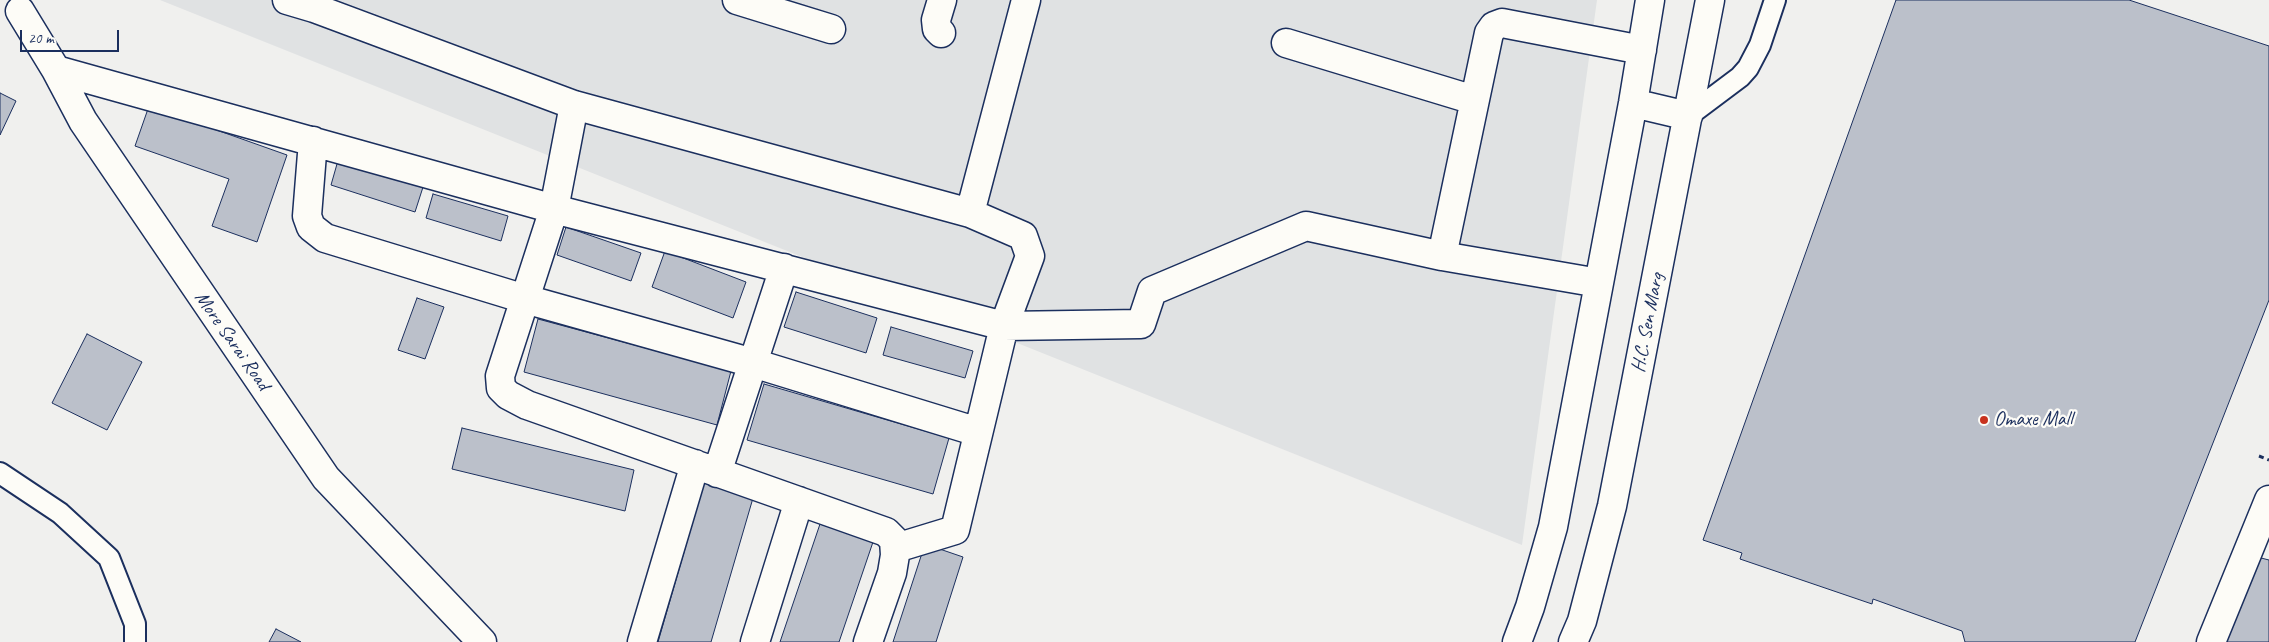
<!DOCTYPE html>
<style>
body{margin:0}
#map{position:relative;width:2269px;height:642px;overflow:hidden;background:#f0f0ee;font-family:Caveat,sans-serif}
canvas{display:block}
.scale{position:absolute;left:20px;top:30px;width:99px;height:22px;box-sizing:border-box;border:2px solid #1b2f5e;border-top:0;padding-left:6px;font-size:15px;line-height:18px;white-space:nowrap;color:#1b2f5e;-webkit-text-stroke:4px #fdfcf7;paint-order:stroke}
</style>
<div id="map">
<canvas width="2269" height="642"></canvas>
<div class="scale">20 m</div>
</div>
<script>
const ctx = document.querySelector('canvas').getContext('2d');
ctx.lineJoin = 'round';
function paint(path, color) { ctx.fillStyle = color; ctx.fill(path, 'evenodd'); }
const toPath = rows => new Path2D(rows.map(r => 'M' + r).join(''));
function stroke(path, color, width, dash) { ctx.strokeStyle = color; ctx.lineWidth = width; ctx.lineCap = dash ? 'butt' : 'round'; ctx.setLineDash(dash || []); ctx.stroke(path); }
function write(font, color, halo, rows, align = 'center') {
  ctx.font = font + ' Caveat,sans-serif'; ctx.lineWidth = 4.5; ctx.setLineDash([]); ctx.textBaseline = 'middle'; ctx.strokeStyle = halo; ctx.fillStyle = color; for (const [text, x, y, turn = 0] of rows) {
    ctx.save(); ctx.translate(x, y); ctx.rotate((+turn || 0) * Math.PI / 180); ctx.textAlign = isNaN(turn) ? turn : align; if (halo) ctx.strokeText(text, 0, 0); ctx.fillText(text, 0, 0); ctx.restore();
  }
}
paint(toPath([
 [160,0,1597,0,1522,545]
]), '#e0e2e3');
const building = toPath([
 [1896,0,2129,0,2269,46,2269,300,2135,642,1965,642,1962,631,1873,599,1872,604,1740,559,1742,553,1703,540,1896,0],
 [0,93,16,101,0,135,0,93],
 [149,106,287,155,257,242,212,226,229,179,135,146,149,106],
 [339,157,424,184,415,212,331,185,339,157],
 [433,194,508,216,501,241,426,218,433,194],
 [566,227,641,253,631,281,557,255,566,227],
 [665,251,746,282,733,318,652,287,665,251],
 [796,292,877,318,866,353,784,327,796,292],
 [417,298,444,307,425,359,398,350,417,298],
 [538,319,731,371,717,425,524,372,538,319],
 [891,327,973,351,965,378,883,355,891,327],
 [87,334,142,362,107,430,52,403,87,334],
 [764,384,949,438,933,494,747,440,764,384],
 [462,428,634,470,625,511,452,469,462,428],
 [704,483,753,498,711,642,658,642,704,483],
 [820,524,873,542,839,642,780,642,820,524],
 [925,544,963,557,936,642,893,642,925,544],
 [2261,558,2269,560,2269,642,2224,642,2261,558],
 [276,629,301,642,269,642,276,629]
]);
paint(building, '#bbc0ca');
stroke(building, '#1b2f5e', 1);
const service = toPath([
 [1688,116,1740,77,1748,68,1760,45,1775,0],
 [0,473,60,513,109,558,135,624,135,642]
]);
const minor = toPath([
 [287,0,314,8,574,105,970,213],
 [737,0,831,29],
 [20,11,56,70,83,121,326,478,482,642],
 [941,33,937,29,936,20,942,0],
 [1286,43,1474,100],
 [56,70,554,209,1004,326,1141,324,1152,291,1306,226,1442,256,1599,283],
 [1633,103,1688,116],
 [574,105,554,209,500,376,501,388,508,395,527,405,886,532,894,540,895,555,892,573,868,642],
 [313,141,307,216,311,227,325,238,525,299,753,363,965,428],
 [1442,256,1489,33,1494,26,1502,23,1642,50],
 [717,473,784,268],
 [896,548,955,530,1004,326,1030,256,1023,236,970,213,1026,0],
 [642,642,695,464],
 [755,642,799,501],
 [1517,642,1530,607,1553,527,1633,103,1650,0],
 [1573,642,1582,621,1612,506,1710,0],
 [2211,642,2269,500]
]);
stroke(service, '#1b2f5e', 24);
stroke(minor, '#1b2f5e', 31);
stroke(toPath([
 [2259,456,2269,460]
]), '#1b2f5e', 3, [5, 4]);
stroke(service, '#fdfcf7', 20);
stroke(minor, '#fdfcf7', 28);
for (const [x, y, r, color] of [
 [1984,420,5,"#c8321e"]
]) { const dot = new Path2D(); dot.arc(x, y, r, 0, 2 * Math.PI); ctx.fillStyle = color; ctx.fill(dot); stroke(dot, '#fdfcf7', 2); }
write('20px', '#1b2f5e', '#fdfcf7', [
 ["H.C. Sen Marg",1648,323,-79],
 ["More Sarai Road",232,341,55]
]);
write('20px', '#1b2f5e', '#fdfcf7', [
 ["Omaxe Mall",1994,420]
], 'left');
</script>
